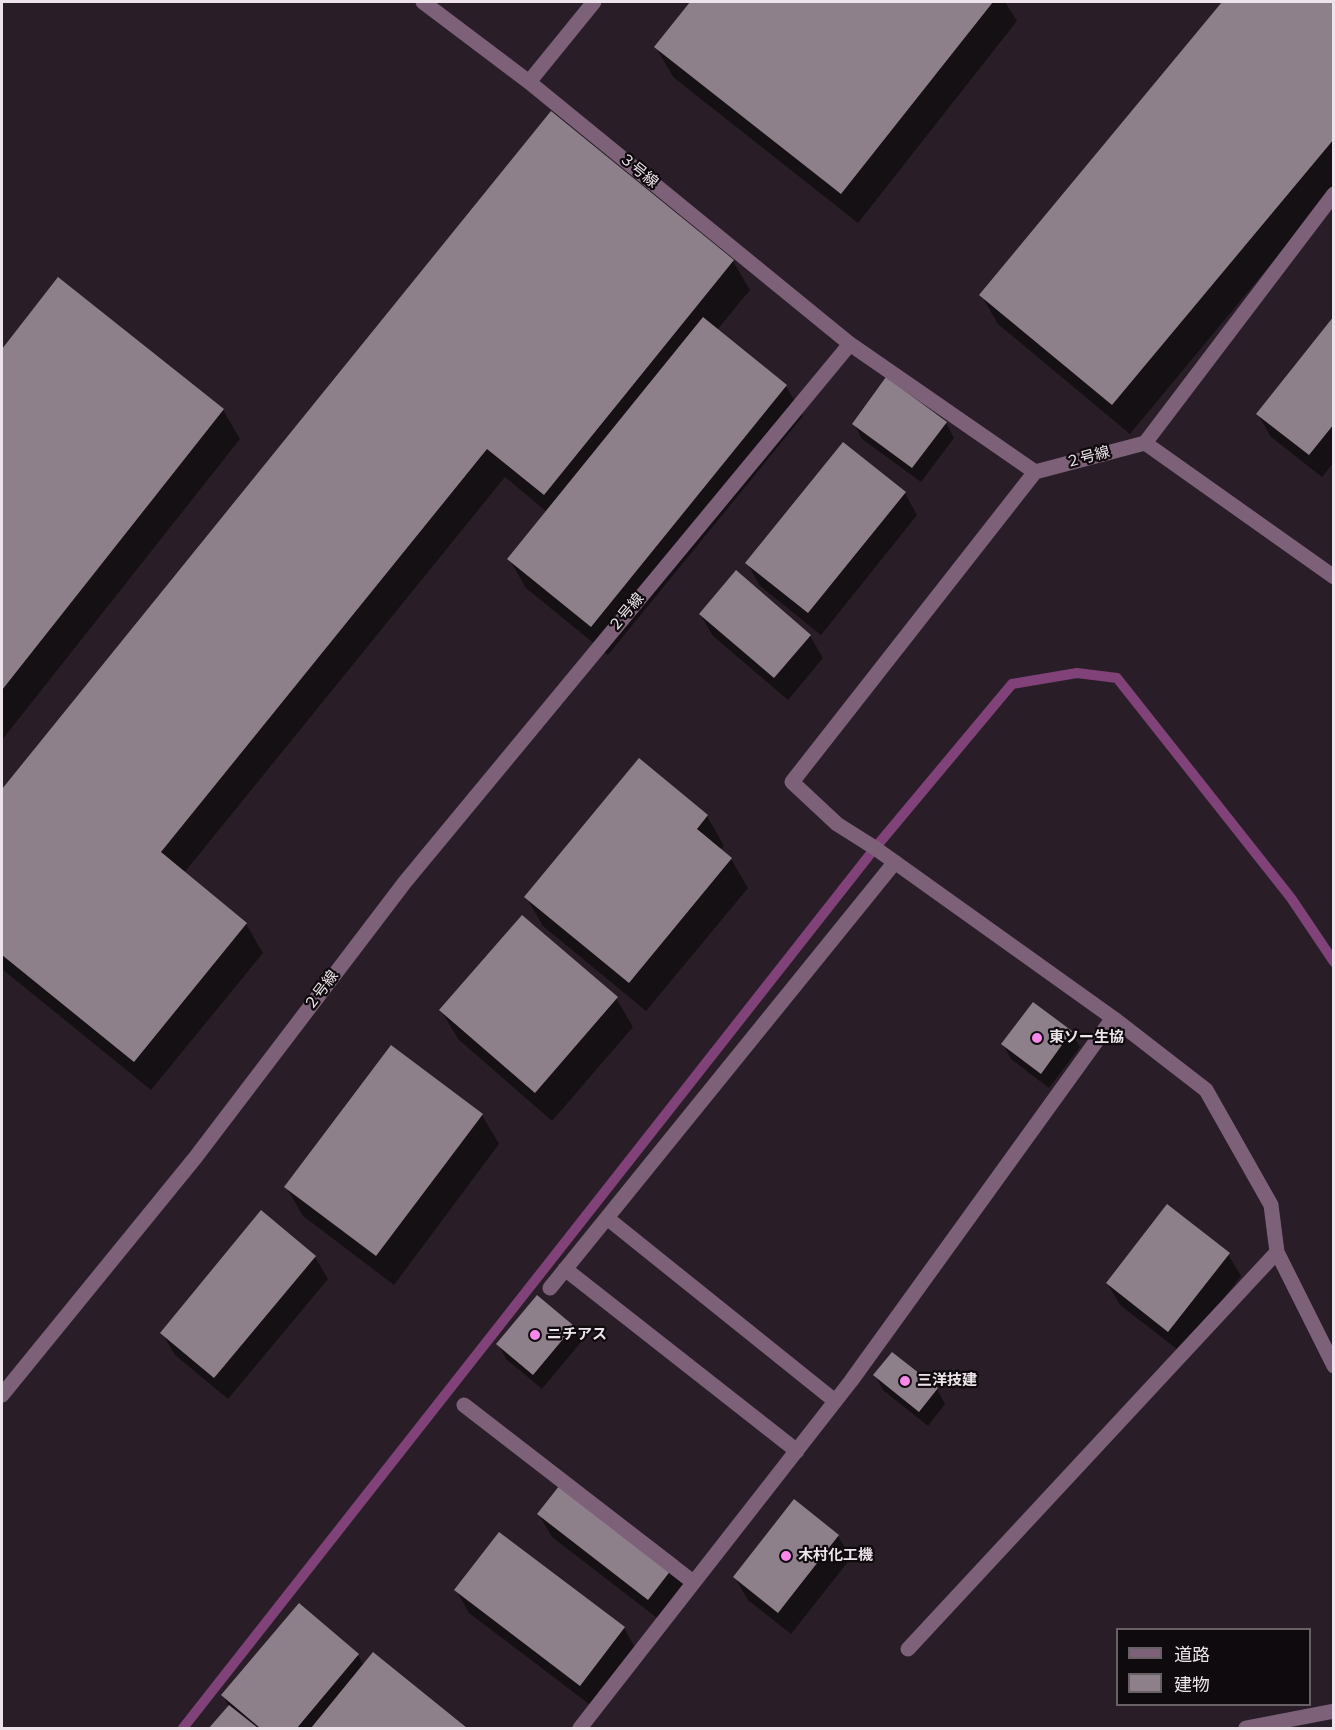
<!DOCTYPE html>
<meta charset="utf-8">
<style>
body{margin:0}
#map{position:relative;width:1335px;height:1730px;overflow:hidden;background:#291e27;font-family:"Roboto Condensed","Noto Sans JP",sans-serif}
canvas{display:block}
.frame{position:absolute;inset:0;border:3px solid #ece4ea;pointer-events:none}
.legend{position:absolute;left:1116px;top:1628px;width:195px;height:78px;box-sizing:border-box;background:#0f0a0e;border:2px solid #676166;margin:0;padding:8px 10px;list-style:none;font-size:18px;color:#ece4ea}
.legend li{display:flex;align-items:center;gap:12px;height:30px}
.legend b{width:30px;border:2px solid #676166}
</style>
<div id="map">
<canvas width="1335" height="1730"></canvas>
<div class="frame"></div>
<ul class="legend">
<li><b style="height:8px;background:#7d6179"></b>道路</li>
<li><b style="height:16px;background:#8e808b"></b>建物</li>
</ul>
</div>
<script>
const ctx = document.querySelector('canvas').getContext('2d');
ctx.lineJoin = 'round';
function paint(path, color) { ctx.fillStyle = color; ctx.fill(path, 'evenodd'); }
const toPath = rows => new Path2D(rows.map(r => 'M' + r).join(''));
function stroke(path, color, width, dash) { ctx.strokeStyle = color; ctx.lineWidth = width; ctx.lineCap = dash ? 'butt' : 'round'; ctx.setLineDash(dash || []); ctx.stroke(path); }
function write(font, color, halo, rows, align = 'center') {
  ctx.font = font + ' "Roboto Condensed","Noto Sans JP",sans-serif'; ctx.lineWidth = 4.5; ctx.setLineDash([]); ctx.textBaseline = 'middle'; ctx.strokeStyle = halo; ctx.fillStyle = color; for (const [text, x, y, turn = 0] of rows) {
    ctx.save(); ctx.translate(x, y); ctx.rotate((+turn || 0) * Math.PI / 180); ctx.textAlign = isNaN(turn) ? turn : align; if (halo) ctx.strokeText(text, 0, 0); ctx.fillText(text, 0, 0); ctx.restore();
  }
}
paint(toPath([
 [692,2,1005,2,1017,21,858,223,673,77,656,47],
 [1224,2,1334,2,1334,188,1130,434,998,324,981,295],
 [552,113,733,261,750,290,717,330,786,386,803,416,608,655,526,588,509,559,547,512,505,477,184,873,246,924,263,953,151,1090,2,969,2,792],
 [58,279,223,410,240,439,2,740,2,351],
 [1334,318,1334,462,1322,477,1271,437,1258,415],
 [946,423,954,438,921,482,862,439,854,424],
 [905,493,917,515,821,635,760,586,747,563],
 [700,614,810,636,823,658,788,700,713,636],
 [639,760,707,816,724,846,720,850,731,859,748,888,646,1011,543,926,526,897],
 [616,998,633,1027,552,1121,458,1039,441,1010],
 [1071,1032,1080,1047,1049,1088,1011,1059,1003,1044],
 [482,1115,499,1144,394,1285,303,1216,286,1187],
 [1228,1254,1241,1276,1182,1353,1120,1305,1107,1283],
 [315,1257,328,1279,228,1399,175,1355,162,1333],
 [573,1327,581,1342,542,1389,506,1359,498,1344],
 [875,1375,937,1389,945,1404,928,1426,883,1390],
 [567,1478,690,1584,661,1621,552,1537,539,1515],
 [838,1536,851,1558,791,1634,748,1600,735,1578],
 [456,1590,624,1628,637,1651,593,1707,469,1613],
 [299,1605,358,1655,364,1666,373,1655,465,1728,211,1728,229,1707,223,1695]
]), '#0007');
stroke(toPath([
 [183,1728,875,848,1012,684,1077,673,1117,678,1291,898,1334,962]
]), '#804278', 10);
paint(toPath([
 [690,2,993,2,841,194,654,47],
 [1222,2,1334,2,1334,139,1112,405,979,295],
 [551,111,734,260,544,495,487,449,161,852,247,923,134,1062,2,955,2,789],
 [58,277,224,409,2,690,2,349],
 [1334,316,1334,424,1309,455,1256,414],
 [703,317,787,385,591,627,507,559],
 [886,377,947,422,912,468,852,424],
 [843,442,906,492,808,613,745,563],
 [736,570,811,635,774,678,699,614],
 [639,758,708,815,697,829,732,858,629,983,524,897],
 [522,915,618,997,535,1093,439,1010],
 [1033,1002,1072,1031,1041,1074,1001,1044],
 [391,1045,483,1114,376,1256,284,1187],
 [1167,1204,1230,1253,1168,1332,1106,1283],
 [261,1210,316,1256,214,1378,160,1333],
 [537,1295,574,1326,533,1375,496,1344],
 [892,1352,938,1388,919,1412,873,1375],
 [567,1476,678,1561,648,1600,537,1514],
 [794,1499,839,1535,778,1613,733,1577],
 [499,1532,625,1627,580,1686,454,1590],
 [299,1603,359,1654,297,1728,260,1728,221,1695],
 [373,1652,467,1728,311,1728],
 [229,1705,258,1728,209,1728]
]), '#8e808b');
stroke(toPath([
 [423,2,529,82,850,344],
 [529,82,594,2],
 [1145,443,1334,577],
 [1035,472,792,782,837,824,875,848,1113,1018,1206,1090,1271,1205,1277,1252,1334,1366],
 [607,1218,835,1401],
 [565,1269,797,1451],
 [550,1288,895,862],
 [2,1395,195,1158,405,882,850,344,1035,472,1145,443,1334,194],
 [464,1405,693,1582],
 [908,1649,1277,1252],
 [580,1728,851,1381,1113,1018],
 [1246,1728,1334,1711]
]), '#7d6179', 15);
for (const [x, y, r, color] of [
 [1037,1038,6,"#f888ea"],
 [535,1335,6,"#f888ea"],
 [905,1381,6,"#f888ea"],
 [786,1556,6,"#f888ea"]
]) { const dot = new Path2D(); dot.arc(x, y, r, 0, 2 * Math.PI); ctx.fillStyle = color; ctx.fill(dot); stroke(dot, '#0f0a0e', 2); }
write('15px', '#ece4ea', '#0f0a0e', [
 ["３号線",638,171,39],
 ["２号線",1088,458,-15],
 ["２号線",627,613,-50],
 ["２号線",322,991,-53]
]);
write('bold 15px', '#ece4ea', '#0f0a0e', [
 ["東ソー生協",1049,1038],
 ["ニチアス",547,1335],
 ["三洋技建",917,1381],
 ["木村化工機",798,1556]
], 'left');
</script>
